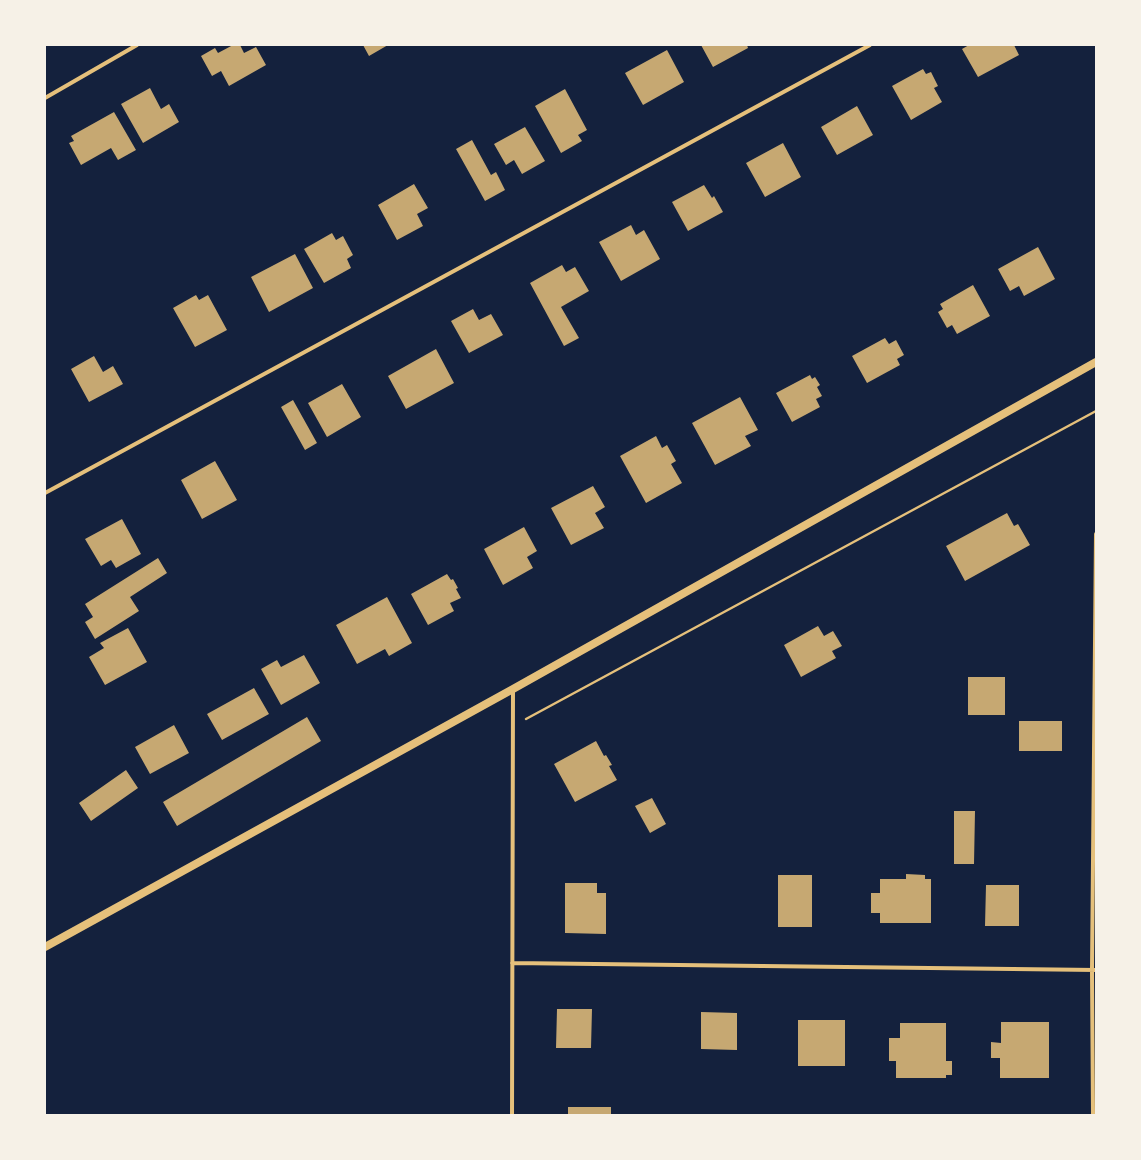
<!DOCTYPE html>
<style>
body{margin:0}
#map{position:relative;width:1141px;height:1160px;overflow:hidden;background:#14213d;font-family:"Source Sans 3",sans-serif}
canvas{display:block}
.frame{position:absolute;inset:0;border:46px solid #f6f1e7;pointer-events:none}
</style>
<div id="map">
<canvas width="1141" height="1160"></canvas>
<div class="frame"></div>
</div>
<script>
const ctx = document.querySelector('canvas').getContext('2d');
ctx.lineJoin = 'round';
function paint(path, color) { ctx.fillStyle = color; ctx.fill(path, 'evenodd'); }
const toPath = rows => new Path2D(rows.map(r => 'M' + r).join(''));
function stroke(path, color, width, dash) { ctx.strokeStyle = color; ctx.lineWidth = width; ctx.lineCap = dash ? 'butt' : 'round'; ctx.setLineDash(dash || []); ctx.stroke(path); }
paint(toPath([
 [233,45,240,45,244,53,256,47,266,65,229,86,221,71,212,76,201,56,215,48,218,53],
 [363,45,388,45,369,56],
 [701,45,747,45,748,48,713,67],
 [969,45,1014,45,1019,55,978,77,962,49],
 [667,50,684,82,643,105,625,73],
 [923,69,926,74,931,72,938,86,934,88,942,102,911,120,892,86],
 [150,88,161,109,169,104,179,122,143,143,121,104],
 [565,89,587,130,578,135,582,141,561,153,535,106],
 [857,106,873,135,837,155,821,127],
 [114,112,136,150,118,160,111,148,81,165,69,143,74,141,71,136],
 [525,127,545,161,522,174,514,160,506,165,494,144],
 [472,140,491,175,496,172,505,190,485,201,456,149],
 [783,143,801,177,765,197,746,163],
 [414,184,428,208,417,214,423,226,397,240,378,205],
 [704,185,712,198,714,196,723,212,688,231,672,202],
 [631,225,636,235,644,230,660,259,621,281,599,242],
 [332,233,336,240,343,236,353,255,347,259,351,268,324,283,304,249],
 [1038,247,1055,279,1024,296,1019,286,1010,291,998,269],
 [295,254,313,288,269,312,251,277],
 [562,265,566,272,575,267,589,291,561,307,579,338,564,346,530,283],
 [973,285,990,316,957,334,952,325,947,328,938,312,943,309,940,304],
 [196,295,199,300,208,295,227,330,195,347,173,308],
 [473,309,479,320,491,314,503,335,469,353,451,321],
 [885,338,889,344,896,340,904,355,897,359,900,365,867,383,852,356],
 [436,349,454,383,406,409,388,376],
 [94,356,103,372,113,366,123,384,89,402,71,369],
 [810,375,812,379,815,377,820,385,817,387,822,396,816,399,820,407,792,422,776,393],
 [342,384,361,417,327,437,308,403],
 [740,397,758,430,745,436,751,446,715,465,692,423],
 [293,400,317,443,305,450,281,407],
 [656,436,662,448,667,445,676,461,671,464,682,483,646,503,620,456],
 [215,461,237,500,202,519,181,480],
 [593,486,605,507,595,513,604,528,571,545,551,508],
 [1007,513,1014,526,1018,524,1030,545,965,581,946,546],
 [122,519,141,554,116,568,111,560,101,566,85,539],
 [524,527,537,551,527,557,533,568,503,585,484,549],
 [158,558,167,573,130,597,139,611,95,639,85,622,93,617,85,604],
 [447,574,451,580,453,579,458,588,456,589,461,598,450,603,454,611,428,625,411,594],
 [387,597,412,643,389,656,385,649,357,664,336,625],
 [818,626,824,636,833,631,842,646,832,651,836,658,801,677,784,645],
 [128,628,147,662,105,685,89,657,104,648,100,643],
 [304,655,320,683,281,705,261,669,277,660,281,667],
 [968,677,1005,677,1005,715,968,715],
 [254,688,269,714,222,740,207,714],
 [307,717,321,741,177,826,163,802],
 [1019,721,1062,721,1062,751,1019,751],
 [174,725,189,753,150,774,135,747],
 [596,741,604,756,606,755,612,765,609,766,617,780,575,802,554,764],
 [126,770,138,788,91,821,79,803],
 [652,798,666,824,650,833,635,806],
 [954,811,975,811,974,864,954,864],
 [906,874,925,875,925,879,931,879,931,923,880,923,880,913,871,913,871,893,880,893,880,879,906,879],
 [778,875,812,875,812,927,778,927],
 [565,883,597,883,597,893,606,893,606,934,565,933],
 [986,885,1019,885,1019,926,985,926],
 [557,1009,592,1009,591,1048,556,1048],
 [701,1012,737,1013,737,1050,701,1049],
 [798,1020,845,1020,845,1066,798,1066],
 [1001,1022,1049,1022,1049,1078,1000,1078,1000,1058,991,1058,991,1042,1001,1043],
 [900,1023,946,1023,946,1061,952,1061,952,1075,946,1075,946,1078,896,1078,896,1061,889,1061,889,1038,900,1038],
 [568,1107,611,1107,611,1115,568,1115]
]), '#c6a872');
stroke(toPath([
 [526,719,1096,411]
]), '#e5c07b', 2.5);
stroke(toPath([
 [45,98,137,45],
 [45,493,870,45],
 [512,963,1096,970],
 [512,1115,513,689],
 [1093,1115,1092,970,1096,534]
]), '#e5c07b', 4);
stroke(toPath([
 [45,947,513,689,1096,362]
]), '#e5c07b', 8);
</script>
